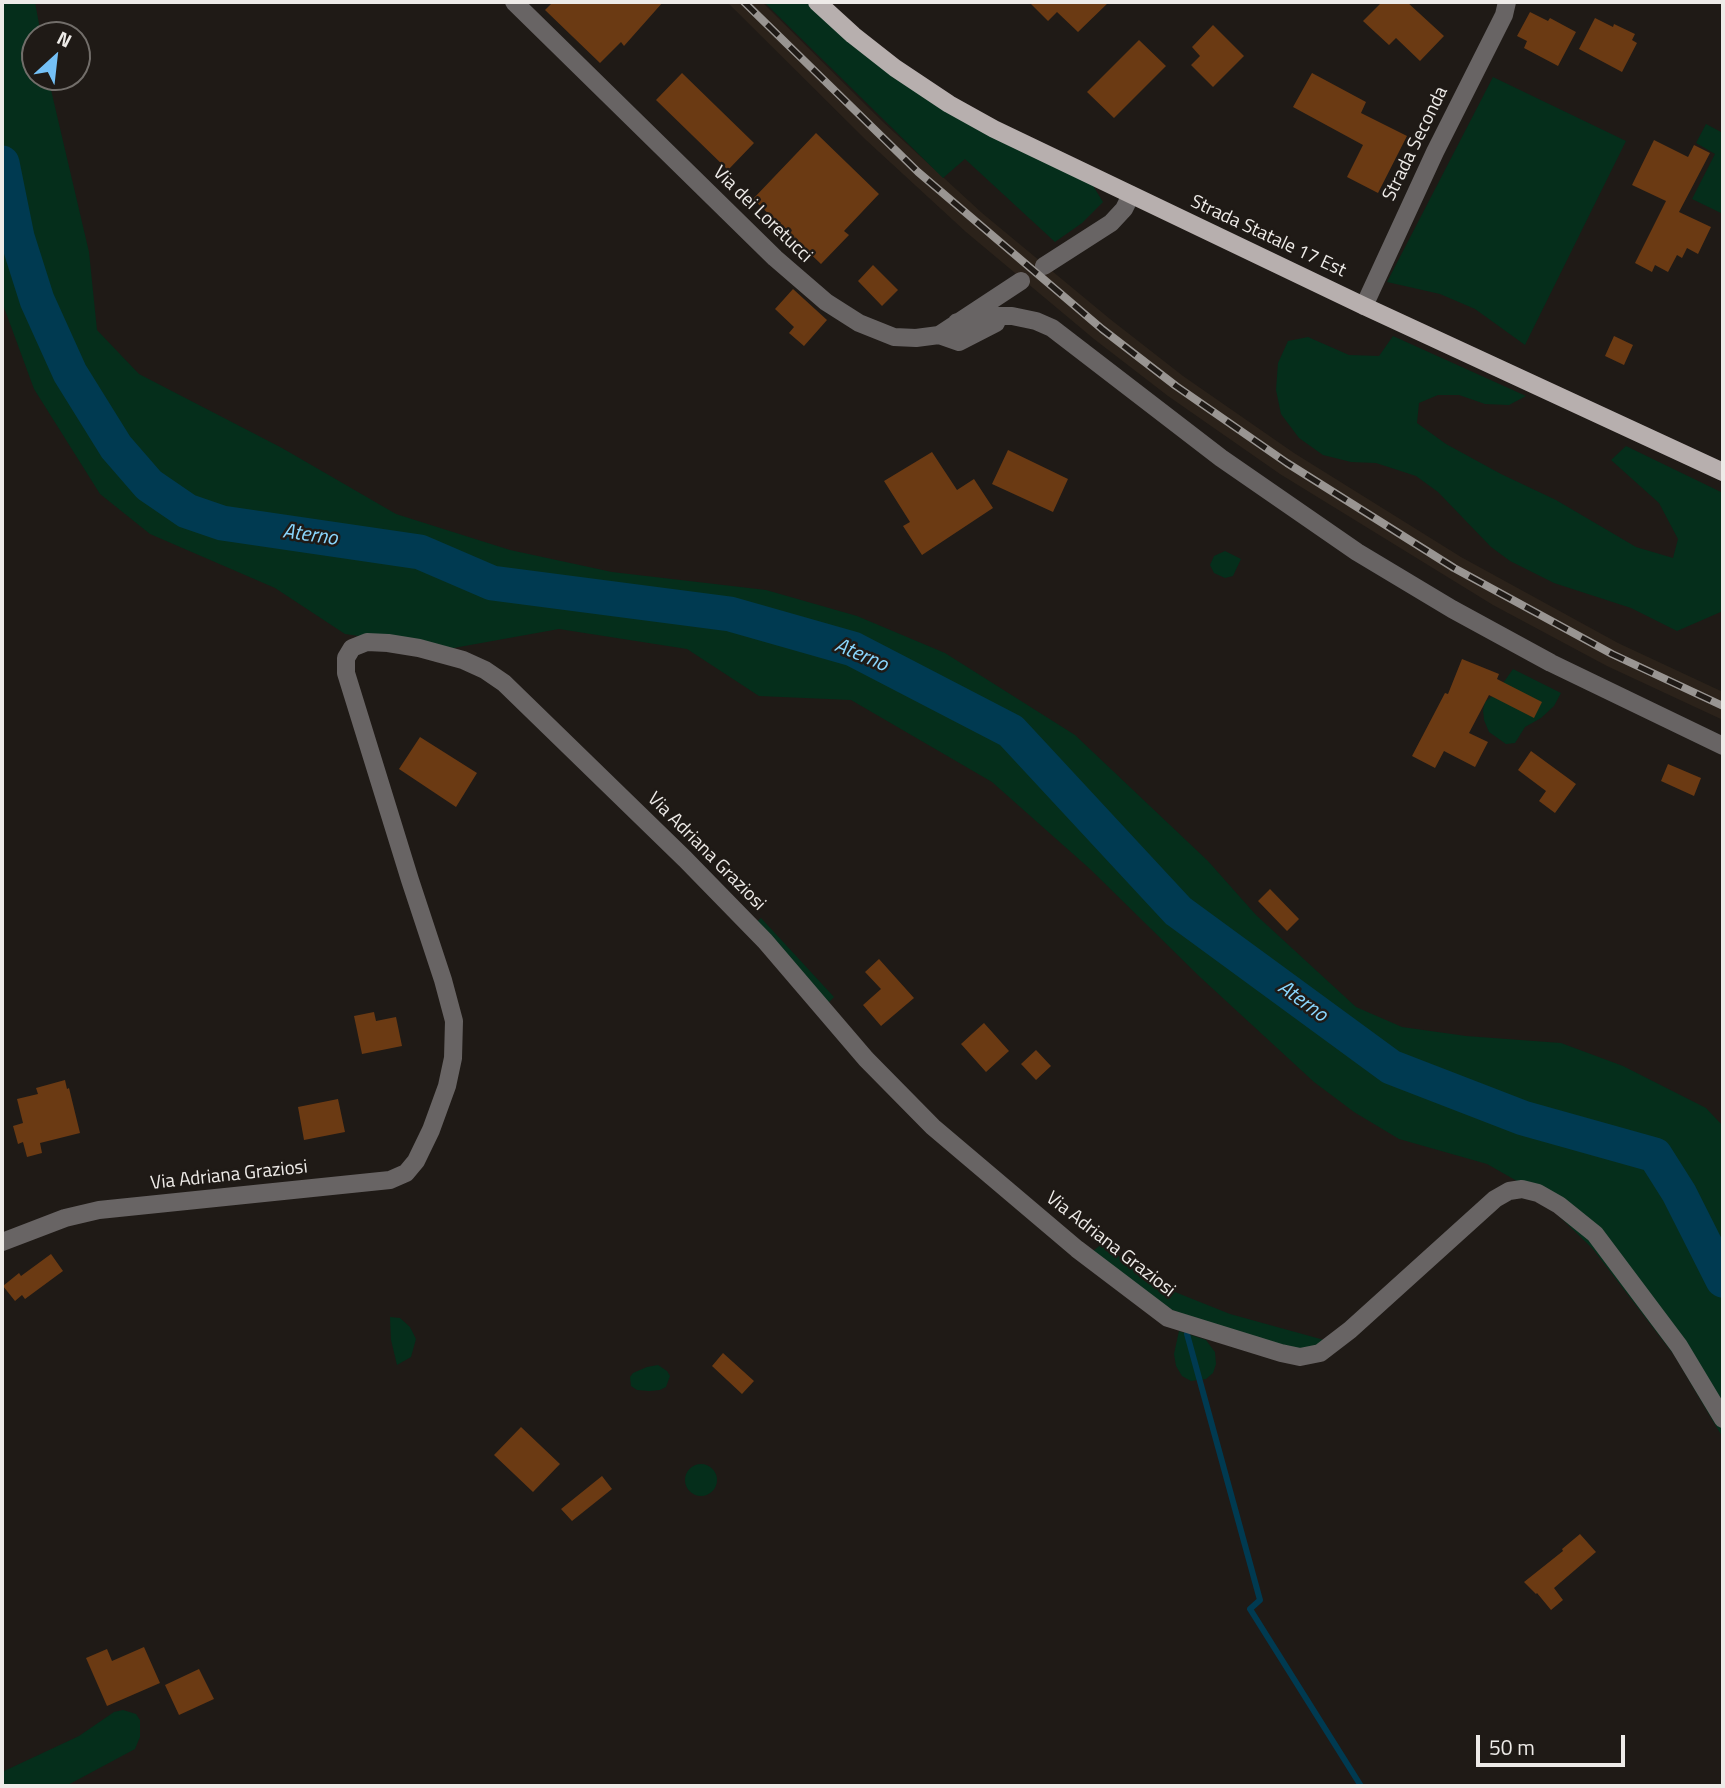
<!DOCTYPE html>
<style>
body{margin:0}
#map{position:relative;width:1725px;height:1788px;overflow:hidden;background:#1f1a16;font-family:"Titillium Web",sans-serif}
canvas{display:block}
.frame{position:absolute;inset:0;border:4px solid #eeebe8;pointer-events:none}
.north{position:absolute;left:21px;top:21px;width:70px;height:70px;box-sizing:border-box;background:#1f1a16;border:2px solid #726e6a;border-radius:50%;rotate:27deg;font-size:19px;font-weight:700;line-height:28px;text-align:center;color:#eeebe8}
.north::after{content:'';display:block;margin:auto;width:24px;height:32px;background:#74c0f6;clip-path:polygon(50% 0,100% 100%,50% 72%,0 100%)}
.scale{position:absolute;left:1476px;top:1735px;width:149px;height:32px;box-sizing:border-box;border:4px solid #eeebe8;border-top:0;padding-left:9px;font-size:21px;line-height:24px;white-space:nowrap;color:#eeebe8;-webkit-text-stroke:5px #1f1a16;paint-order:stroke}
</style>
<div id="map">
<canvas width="1725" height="1788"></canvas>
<div class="frame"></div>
<div class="north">N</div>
<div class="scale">50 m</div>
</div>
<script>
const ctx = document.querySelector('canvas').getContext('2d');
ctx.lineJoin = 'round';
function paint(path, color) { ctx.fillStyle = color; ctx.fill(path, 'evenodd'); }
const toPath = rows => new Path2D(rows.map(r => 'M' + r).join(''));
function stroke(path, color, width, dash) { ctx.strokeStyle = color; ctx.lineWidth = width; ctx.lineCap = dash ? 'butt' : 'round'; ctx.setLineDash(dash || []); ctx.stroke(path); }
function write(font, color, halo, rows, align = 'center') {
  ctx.font = font + ' "Titillium Web",sans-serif'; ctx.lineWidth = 5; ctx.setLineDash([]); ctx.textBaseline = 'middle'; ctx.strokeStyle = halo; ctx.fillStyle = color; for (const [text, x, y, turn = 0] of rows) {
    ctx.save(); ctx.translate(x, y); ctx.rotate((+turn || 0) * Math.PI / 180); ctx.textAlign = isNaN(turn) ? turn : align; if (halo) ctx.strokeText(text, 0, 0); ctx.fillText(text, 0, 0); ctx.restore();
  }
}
paint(toPath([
 [727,2,762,2,883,122,982,213,1110,319,1183,376,1294,453,1461,557,1618,643,1723,692,1723,720,1607,666,1493,605,1280,474,1168,396,1094,339,966,232,866,140]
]), '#2b221a');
paint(toPath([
 [2,2,35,2,41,35,35,35,35,77,48,77,89,252,97,330,139,374,282,448,396,514,510,550,612,572,766,590,857,616,945,653,1075,735,1208,861,1256,915,1356,1007,1402,1027,1466,1036,1561,1043,1623,1066,1706,1108,1723,1126,1723,1438,1674,1355,1593,1249,1531,1189,1487,1164,1399,1139,1354,1112,1314,1082,1200,977,1090,869,992,782,851,700,759,696,687,649,559,629,448,649,345,634,275,588,150,534,100,494,34,389,2,302],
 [764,2,807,2,826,20,1092,184,1103,202,1082,223,1055,242,965,159,943,178],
 [1493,77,1626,141,1525,345,1475,309,1440,294,1387,282],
 [1706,124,1723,133,1723,214,1692,199,1715,154,1696,143],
 [1393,336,1526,396,1509,405,1485,404,1459,395,1438,395,1419,403,1417,423,1446,444,1501,474,1556,500,1636,547,1673,558,1678,539,1659,503,1611,460,1626,446,1723,493,1723,611,1677,631,1631,608,1554,583,1510,561,1491,547,1438,492,1416,476,1376,463,1351,462,1323,455,1299,438,1281,414,1276,390,1278,363,1288,341,1308,337,1349,355,1379,356],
 [1225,551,1241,559,1233,576,1225,578,1214,573,1210,565,1214,556],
 [1513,669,1561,693,1554,706,1541,718,1525,727,1515,743,1506,744,1489,732,1484,720,1483,710,1485,702,1496,693],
 [761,918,834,997,827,1004,753,925],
 [1102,1244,1160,1286,1230,1314,1335,1343,1317,1355,1230,1331,1161,1306,1093,1251],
 [390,1317,400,1318,410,1327,416,1339,411,1357,397,1365,391,1340],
 [1179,1331,1206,1340,1215,1352,1216,1364,1213,1373,1206,1379,1191,1381,1182,1376,1176,1366,1174,1354],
 [658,1365,667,1371,670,1376,666,1387,660,1390,649,1391,637,1390,631,1386,630,1377,633,1373,647,1367],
 '685 1480a16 16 0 1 1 32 0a16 16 0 1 1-32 0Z',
 [123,1710,136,1714,140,1720,140,1737,135,1749,66,1786,2,1786,2,1772,79,1736,114,1712]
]), '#052e1b');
stroke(toPath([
 [1187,1334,1260,1600,1250,1609,1361,1786]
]), '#003a51', 6);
stroke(toPath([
 [2,163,17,237,37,300,70,373,116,447,149,485,187,511,222,523,420,552,492,583,730,614,853,649,1011,731,1178,911,1391,1067,1523,1118,1655,1155,1679,1193,1723,1280]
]), '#003a51', 35);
paint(toPath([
 [553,2,663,2,624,46,621,42,600,63,545,10],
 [1029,2,1109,2,1078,32,1057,12,1048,21],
 [1382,2,1407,2,1444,36,1420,61,1396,38,1389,45,1363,21],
 [1530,12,1548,21,1550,18,1576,32,1558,66,1524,48,1527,41,1517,36],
 [1595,18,1613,27,1614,24,1635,34,1632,40,1637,43,1622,72,1579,49],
 [1213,25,1244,56,1213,87,1191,65,1200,56,1192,47],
 [1139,40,1166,66,1114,118,1087,92],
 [682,73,754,143,728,170,656,100],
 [1312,73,1366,102,1361,113,1407,136,1378,193,1347,177,1363,145,1293,107],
 [816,133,879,194,844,231,849,235,821,264,753,199],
 [1654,140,1688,157,1694,145,1710,153,1679,212,1711,227,1698,254,1687,248,1682,258,1677,255,1668,272,1655,265,1652,272,1635,263,1666,201,1632,185],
 [873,265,898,290,882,306,858,281],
 [793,289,827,320,804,346,789,333,794,327,775,309],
 [1614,336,1633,345,1624,365,1605,356],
 [1008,450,1068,479,1053,512,992,484],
 [932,452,957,490,974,479,993,508,922,555,903,526,910,522,884,481],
 [1462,659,1499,674,1497,679,1542,702,1534,718,1489,695,1469,733,1488,742,1475,767,1444,751,1435,768,1412,756,1445,693,1448,694],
 [420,737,477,773,456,807,399,769],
 [1531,751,1576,784,1555,813,1539,801,1546,791,1518,770],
 [1668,764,1701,778,1694,796,1661,781],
 [1270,889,1299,919,1287,931,1258,901],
 [879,959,914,998,881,1026,863,1005,881,989,865,972],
 [374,1012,376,1021,396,1017,402,1046,362,1054,354,1016],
 [984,1023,1009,1051,986,1072,961,1044],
 [1036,1050,1051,1066,1036,1080,1021,1064],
 [65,1080,67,1089,69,1088,80,1133,40,1143,42,1153,27,1157,23,1142,18,1144,13,1126,23,1123,17,1099,38,1094,36,1088],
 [338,1099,345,1132,304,1140,298,1107],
 [51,1254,63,1271,25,1299,22,1295,15,1301,3,1286,19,1273,21,1276],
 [723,1353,754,1381,742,1394,712,1366],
 [521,1427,560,1464,533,1492,494,1455],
 [602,1476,612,1489,572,1521,561,1509],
 [1580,1534,1596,1552,1554,1588,1563,1600,1551,1610,1537,1593,1536,1594,1524,1582,1563,1551,1562,1549],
 [144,1647,160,1683,107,1706,86,1658,107,1649,112,1661],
 [199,1669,214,1699,179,1715,165,1685]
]), '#6b3a13');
stroke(toPath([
 [514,2,775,258,826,302,859,323,894,337,916,338,939,335,1021,281],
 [1044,266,1111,223,1124,209,1131,195],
 [1364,306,1435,152,1504,15,1507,2],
 [957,322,992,316,1012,316,1036,321,1052,328,1221,458,1357,552,1452,609,1551,663,1723,746],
 [939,335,959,342,996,323],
 [2,1242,65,1218,99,1210,390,1180,406,1173,416,1161,431,1130,447,1086,453,1058,454,1021,443,980,410,880,346,673,346,658,352,648,367,642,388,643,419,648,463,660,485,670,504,683,685,859,765,941,866,1059,933,1127,1077,1249,1168,1318,1281,1353,1300,1357,1320,1353,1350,1330,1495,1199,1509,1191,1522,1189,1538,1193,1559,1205,1595,1234,1679,1346,1723,1419]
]), '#686464', 18);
stroke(toPath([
 [817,2,853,35,895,68,949,104,994,129,1364,306,1723,472]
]), '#b7afae', 18);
const rail = toPath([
 [744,2,918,172,1102,329,1176,386,1287,463,1454,568,1612,654,1723,706]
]);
stroke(rail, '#999592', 8);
stroke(rail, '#1f1a16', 5, [16]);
write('19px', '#eeebe8', '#1f1a16', [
 ["Strada Seconda",1416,144,-64],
 ["Via dei Loretucci",762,215,44],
 ["Strada Statale 17 Est",1268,237,25],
 ["Via Adriana Graziosi",706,852,45],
 ["Via Adriana Graziosi",229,1176,-6],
 ["Via Adriana Graziosi",1110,1245,38]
]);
write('italic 21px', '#8ad6fd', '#1f1a16', [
 ["Aterno",310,536,8],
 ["Aterno",861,656,23],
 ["Aterno",1302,1002,36]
]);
</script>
